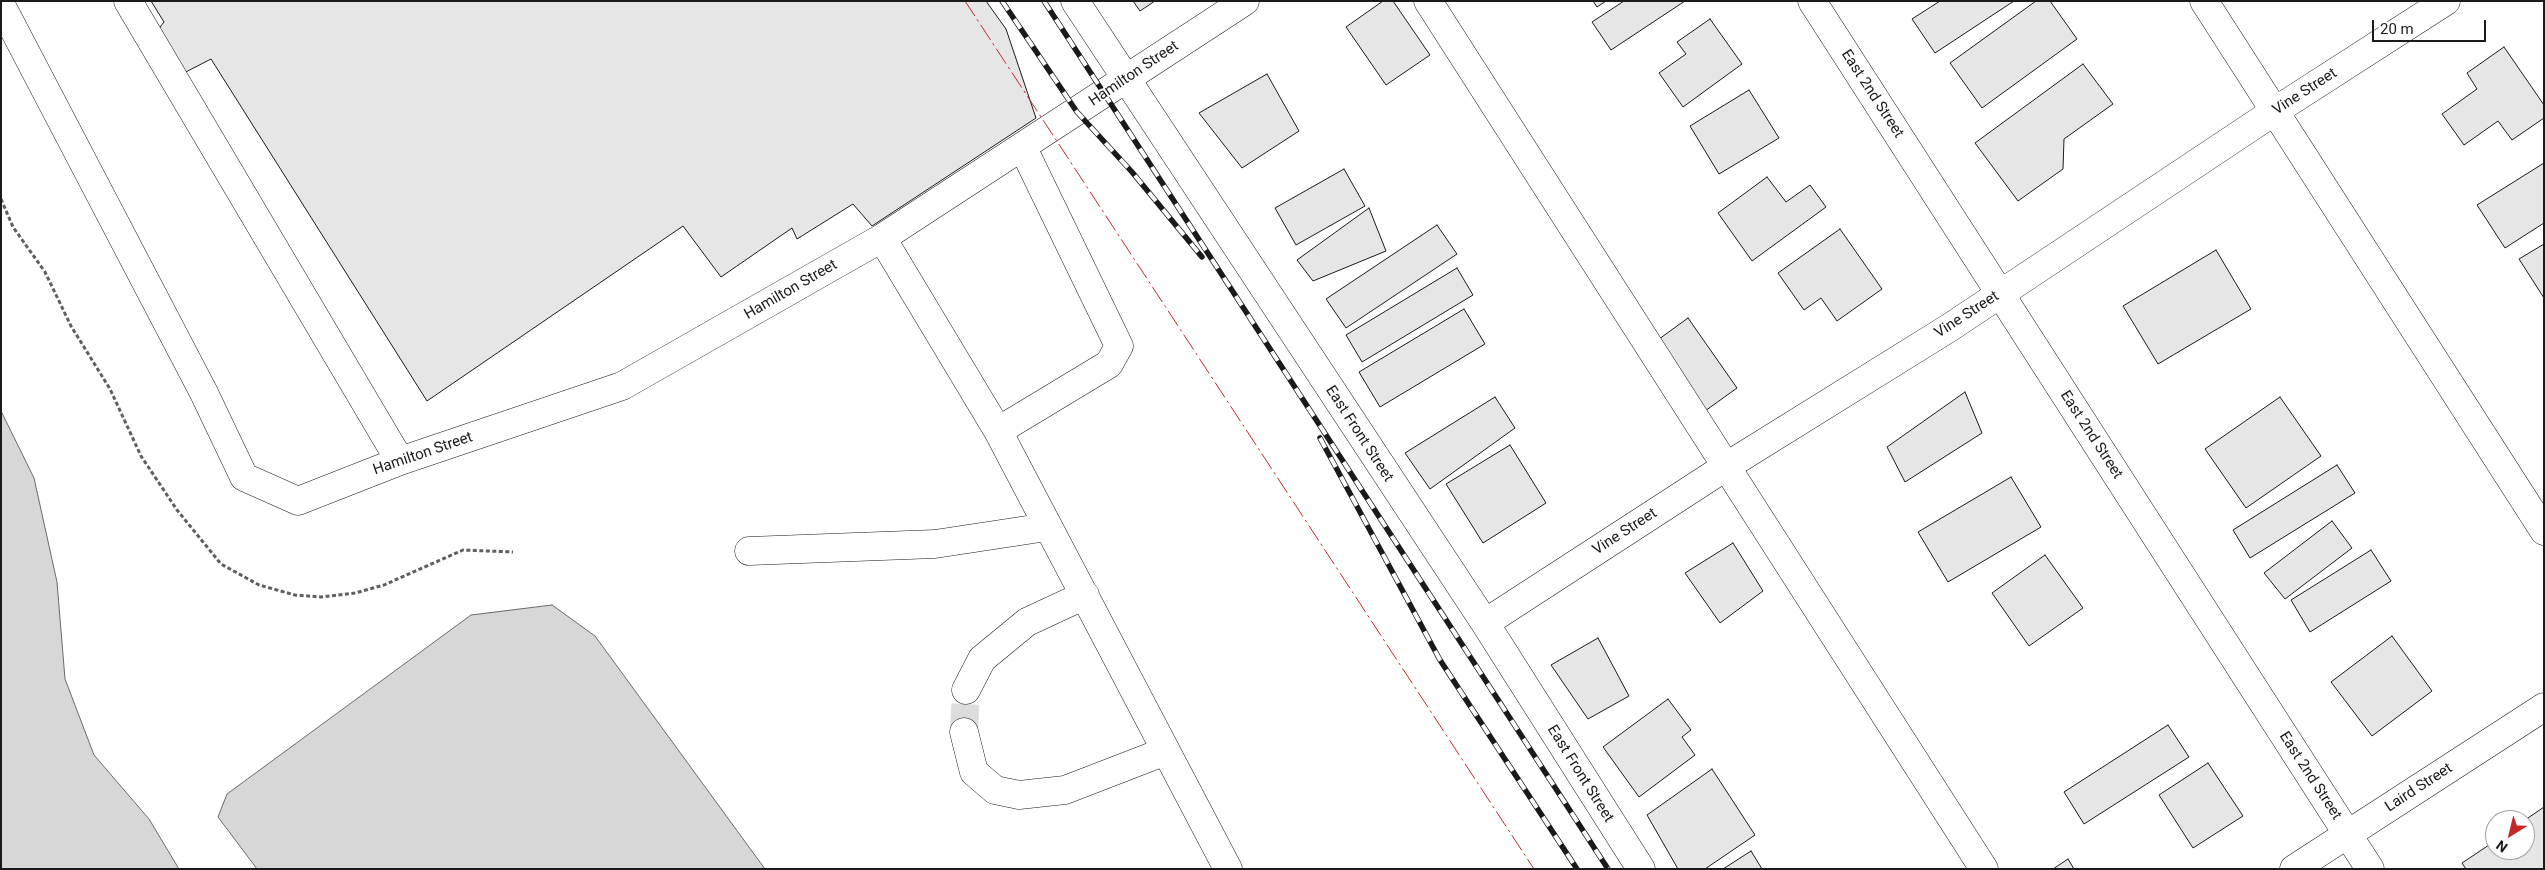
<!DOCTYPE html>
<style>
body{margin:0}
#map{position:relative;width:2545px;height:870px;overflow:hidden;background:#fff;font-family:Roboto,sans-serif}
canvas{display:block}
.frame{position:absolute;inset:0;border:2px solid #1a1a1a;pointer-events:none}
.north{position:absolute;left:2485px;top:810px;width:50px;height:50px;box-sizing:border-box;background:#fff;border:1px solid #a3a3a3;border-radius:50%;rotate:216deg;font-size:14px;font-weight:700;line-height:20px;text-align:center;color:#1a1a1a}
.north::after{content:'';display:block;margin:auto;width:18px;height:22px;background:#c62828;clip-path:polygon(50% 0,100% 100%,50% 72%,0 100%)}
.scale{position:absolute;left:2372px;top:20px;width:114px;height:22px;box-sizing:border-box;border:2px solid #1a1a1a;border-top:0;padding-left:6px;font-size:15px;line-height:18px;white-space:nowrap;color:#1a1a1a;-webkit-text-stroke:4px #fff;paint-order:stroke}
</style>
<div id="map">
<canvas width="2545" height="870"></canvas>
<div class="frame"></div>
<div class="north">N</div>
<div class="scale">20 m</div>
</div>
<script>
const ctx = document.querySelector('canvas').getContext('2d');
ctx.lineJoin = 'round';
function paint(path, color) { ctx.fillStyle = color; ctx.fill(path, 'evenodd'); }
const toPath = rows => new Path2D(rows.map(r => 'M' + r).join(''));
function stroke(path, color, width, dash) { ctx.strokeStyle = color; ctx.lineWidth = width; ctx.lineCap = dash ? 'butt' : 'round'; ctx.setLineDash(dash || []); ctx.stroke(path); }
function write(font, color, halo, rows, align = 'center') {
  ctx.font = font + ' Roboto,sans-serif'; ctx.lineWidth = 4; ctx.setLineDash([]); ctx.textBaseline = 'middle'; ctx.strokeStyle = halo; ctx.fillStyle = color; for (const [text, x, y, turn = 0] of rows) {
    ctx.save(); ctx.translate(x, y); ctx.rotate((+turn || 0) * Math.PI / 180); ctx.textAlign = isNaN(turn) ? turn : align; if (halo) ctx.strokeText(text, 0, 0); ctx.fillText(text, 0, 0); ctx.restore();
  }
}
const water = toPath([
 [1,411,34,478,57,582,65,679,94,755,149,819,179,869,1,869,1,411],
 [552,605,595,636,765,869,257,869,218,817,227,794,471,615,552,605]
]);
paint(water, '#d7d7d7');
stroke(water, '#6a6a6a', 1);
const building = toPath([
 [151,1,986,1,1006,29,1036,118,872,226,853,204,797,239,792,228,721,277,683,226,427,401,211,59,180,75,153,36,164,22,151,1],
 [1133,1,1155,1,1140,11,1133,1],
 [1383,1,1393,1,1430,55,1386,85,1346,27,1383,1],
 [1593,1,1606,1,1597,7,1593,1],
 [1624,1,1685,1,1611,50,1592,22,1624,1],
 [1940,1,2014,1,1935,53,1912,19,1940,1],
 [2036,1,2050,1,2077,39,1982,108,1950,63,2036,1],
 [1710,19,1742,64,1683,107,1659,73,1686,54,1677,42,1710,19],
 [2504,47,2544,105,2544,118,2512,140,2498,121,2464,145,2442,114,2477,89,2467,73,2504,47],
 [2083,64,2113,104,2064,139,2063,169,2018,201,1975,143,2083,64],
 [1267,74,1299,131,1242,168,1199,113,1267,74],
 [1749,90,1779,138,1719,174,1690,126,1749,90],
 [2544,163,2544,223,2505,248,2477,205,2544,163],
 [1344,169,1365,206,1296,245,1275,208,1344,169],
 [1767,177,1786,202,1810,185,1826,207,1752,261,1718,213,1767,177],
 [1369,208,1386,251,1313,281,1297,260,1369,208],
 [1437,225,1457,254,1346,328,1326,299,1437,225],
 [1840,229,1882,289,1837,321,1821,298,1804,310,1778,273,1840,229],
 [2544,244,2544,298,2519,259,2544,244],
 [2216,250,2251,309,2158,364,2123,306,2216,250],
 [1457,268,1473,295,1362,362,1346,335,1457,268],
 [1464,309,1485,344,1380,407,1359,372,1464,309],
 [1688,318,1737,388,1705,411,1655,342,1688,318],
 [1965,392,1982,433,1905,482,1887,447,1965,392],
 [1495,397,1515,428,1430,489,1405,453,1495,397],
 [2280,397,2321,456,2246,508,2205,449,2280,397],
 [1510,445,1546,503,1483,543,1446,484,1510,445],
 [2337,465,2355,493,2250,558,2233,530,2337,465],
 [2011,477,2041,527,1948,582,1918,532,2011,477],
 [2332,521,2352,548,2285,599,2264,573,2332,521],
 [1733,543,1763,591,1720,623,1685,573,1733,543],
 [2371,550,2391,581,2310,632,2291,600,2371,550],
 [2045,555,2083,608,2029,646,1992,593,2045,555],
 [2392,636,2432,691,2372,736,2331,682,2392,636],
 [1598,638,1629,696,1588,719,1551,665,1598,638],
 [1668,699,1691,730,1682,737,1695,755,1639,797,1603,747,1668,699],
 [2168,725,2189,757,2084,824,2064,792,2168,725],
 [2208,763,2243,816,2193,848,2159,795,2208,763],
 [1712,769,1755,835,1705,869,1678,869,1647,815,1712,769],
 [2544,807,2544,869,2466,869,2462,863,2495,841,2495,850,2525,850,2525,820,2544,807],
 [1751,851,1762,869,1723,869,1751,851],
 [2068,859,2074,869,2053,869,2068,859]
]);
paint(building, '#e6e6e6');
stroke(building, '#1a1a1a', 1);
stroke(toPath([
 [964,732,966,690]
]), '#ddd', 28, [28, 14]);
const minor = toPath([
 [128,1,400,461],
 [1075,1,1485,623,1641,869],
 [1428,1,1984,869],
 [1812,1,2370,869],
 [2204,1,2544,531],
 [1,5,204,393,244,477,298,501,400,461,622,386,882,238,1245,1],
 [882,238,998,431,1228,869],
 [998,431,1109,364,1119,346,1023,148],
 [749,551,935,544,1047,527],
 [1485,623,1727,466,1949,328,2275,111,2446,1],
 [966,690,982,659,1027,622,1085,595],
 [964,732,974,772,995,790,1019,795,1065,790,1166,751],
 [2294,869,2544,707]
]);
stroke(minor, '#1a1a1a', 29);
stroke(toPath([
 [1,199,13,227,45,272,71,326,110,389,141,456,177,510,221,564,259,585,295,595,321,597,355,593,384,585,463,550,513,552]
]), '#5f5f5f', 3, [4, 2.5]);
stroke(minor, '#fff', 28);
const rail = toPath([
 [1002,1,1077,112,1132,172,1202,257],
 [1044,1,1608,869],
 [1320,438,1440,660,1577,869]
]);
stroke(rail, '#1a1a1a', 5.5);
stroke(rail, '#fff', 4, [11]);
stroke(toPath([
 [965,1,1534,869]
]), '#c62828', 1, [18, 4, 2.5, 4]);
write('15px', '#1a1a1a', '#fff', [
 ["Hamilton Street",1134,74,-34],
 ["Vine Street",2305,92,-33],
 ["East 2nd Street",1872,94,57],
 ["Hamilton Street",791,290,-30],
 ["Vine Street",1967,315,-33],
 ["East Front Street",1359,434,57],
 ["East 2nd Street",2091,435,57],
 ["Hamilton Street",423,454,-19],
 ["Vine Street",1625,532,-33],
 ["East Front Street",1580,774,58],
 ["East 2nd Street",2310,776,57],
 ["Laird Street",2419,788,-33]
]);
</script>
